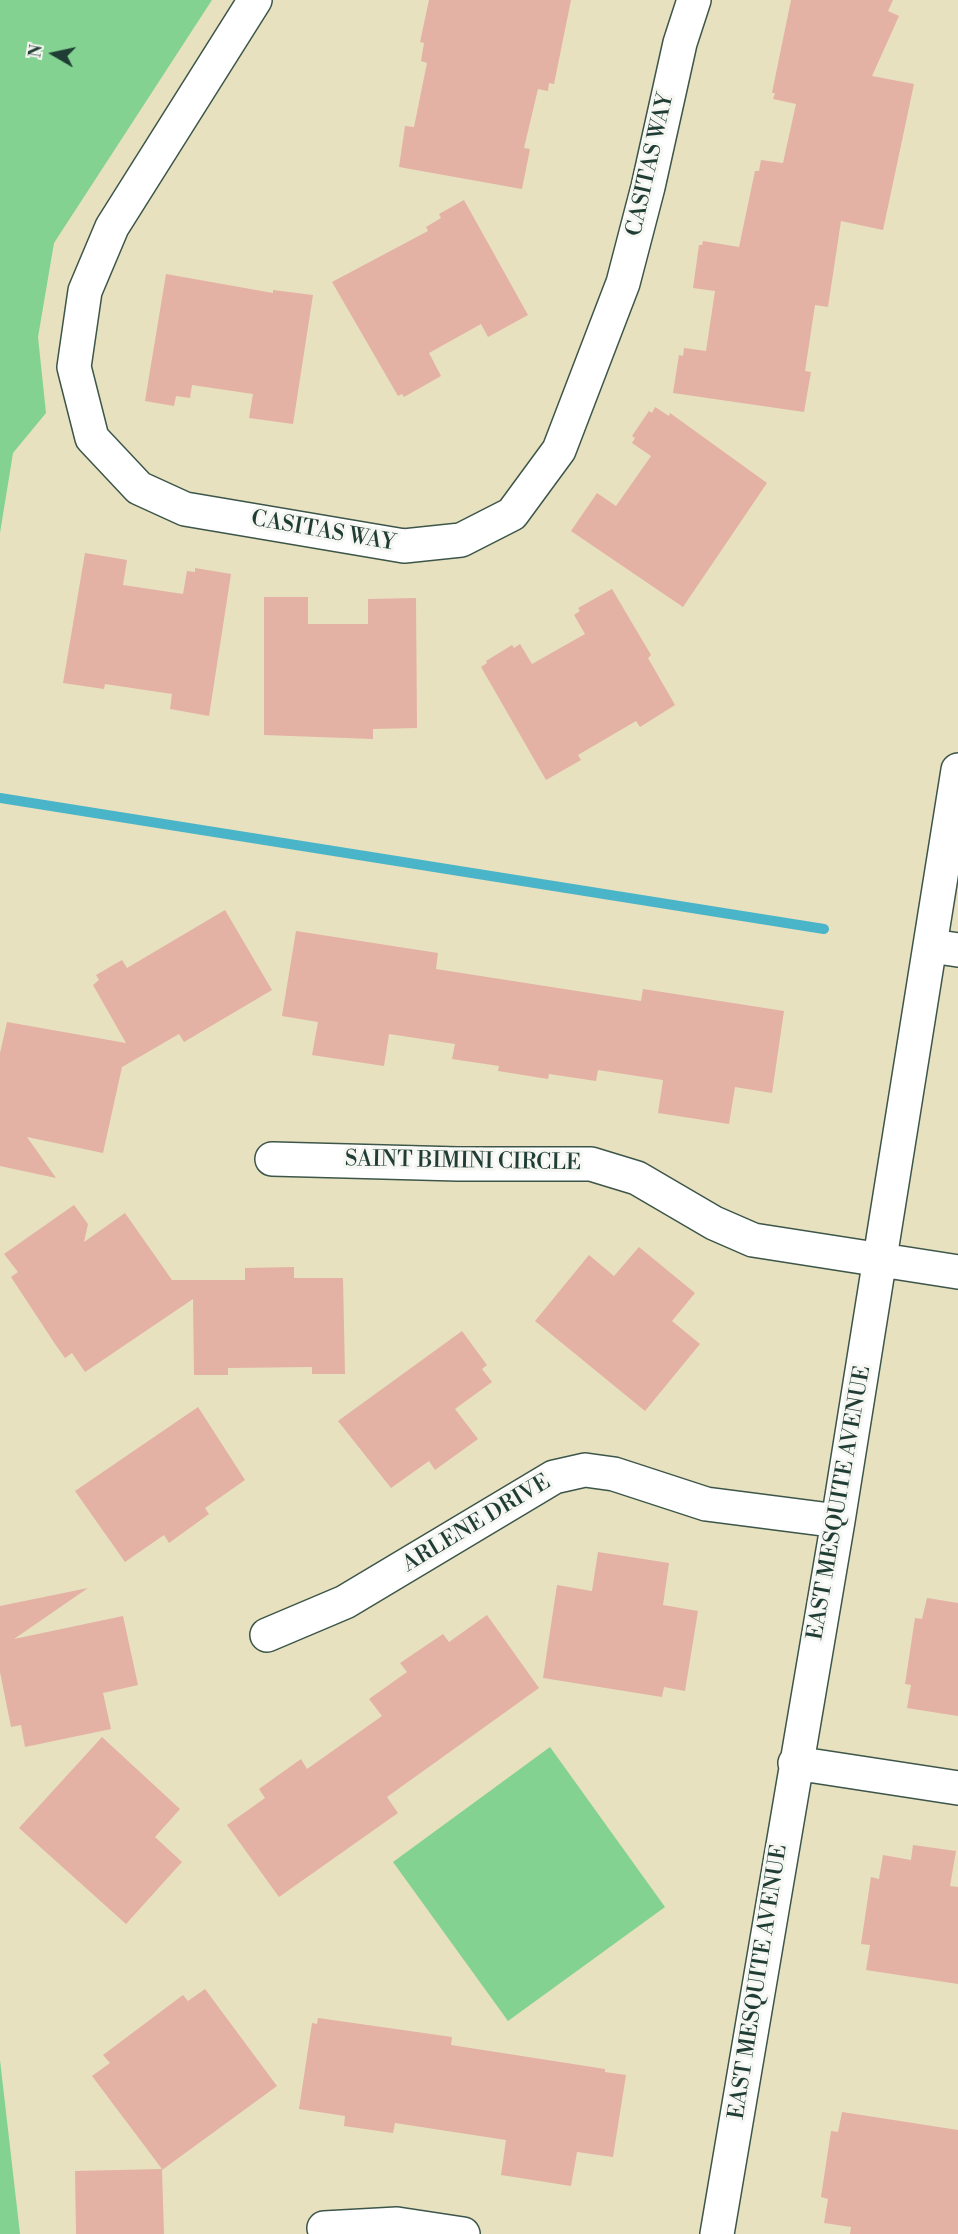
<!DOCTYPE html>
<style>
body{margin:0}
#map{position:relative;width:958px;height:2234px;overflow:hidden;background:#e7e1bf;font-family:"Libre Bodoni",serif}
canvas{display:block}
.north{position:absolute;left:24px;top:24px;width:60px;height:60px;-webkit-text-stroke:4px #f6f6f2;paint-order:stroke;rotate:279deg;font-size:16px;font-weight:700;line-height:24px;text-align:center;color:#1f3d34}
.north::after{content:'';display:block;margin:auto;width:21px;height:27px;background:#1f3d34;clip-path:polygon(50% 0,100% 100%,50% 72%,0 100%)}
</style>
<div id="map">
<canvas width="958" height="2234"></canvas>
<div class="north">N</div>
</div>
<script>
const ctx = document.querySelector('canvas').getContext('2d');
ctx.lineJoin = 'round';
function paint(path, color) { ctx.fillStyle = color; ctx.fill(path, 'evenodd'); }
const toPath = rows => new Path2D(rows.map(r => 'M' + r).join(''));
function stroke(path, color, width, dash) { ctx.strokeStyle = color; ctx.lineWidth = width; ctx.lineCap = dash ? 'butt' : 'round'; ctx.setLineDash(dash || []); ctx.stroke(path); }
function write(font, color, halo, rows, align = 'center') {
  ctx.font = font + ' "Libre Bodoni",serif'; ctx.lineWidth = 6; ctx.setLineDash([]); ctx.textBaseline = 'middle'; ctx.strokeStyle = halo; ctx.fillStyle = color; for (const [text, x, y, turn = 0] of rows) {
    ctx.save(); ctx.translate(x, y); ctx.rotate((+turn || 0) * Math.PI / 180); ctx.textAlign = isNaN(turn) ? turn : align; if (halo) ctx.strokeText(text, 0, 0); ctx.fillText(text, 0, 0); ctx.restore();
  }
}
paint(toPath([
 [0,0,212,0,54,243,38,337,46,413,13,453,0,533],
 [550,1747,665,1907,508,2021,393,1862],
 [0,2060,20,2234,0,2234]
]), '#83d291');
stroke(toPath([
 [0,798,824,929]
]), '#4ab4c8', 10);
paint(toPath([
 [429,0,571,0,554,84,549,83,548,91,538,89,524,148,530,149,522,189,399,167,405,126,414,127,427,63,421,61,424,43,420,42],
 [791,0,893,0,888,11,899,16,872,76,914,84,883,230,841,221,828,307,815,305,805,371,811,372,804,412,673,393,679,355,683,356,684,348,706,351,715,291,693,288,699,245,702,245,703,241,739,247,755,171,759,171,761,160,783,163,796,104,773,99,775,93,772,93],
 [464,200,528,315,488,337,481,324,429,353,441,376,404,397,402,394,398,396,332,282,428,231,426,227,441,218,439,214],
 [166,274,273,293,273,290,313,295,293,424,249,418,253,394,192,385,190,398,176,396,174,406,145,401],
 [655,407,669,416,670,413,767,483,683,607,571,531,597,493,616,506,651,456,632,443,635,438,632,436,649,411,652,413],
 [85,553,127,560,123,585,183,594,187,571,195,572,195,568,231,574,209,716,170,709,172,694,105,684,104,689,63,683],
 [612,589,651,655,648,658,675,705,640,727,636,721,578,755,581,760,546,780,481,667,487,663,486,661,512,645,514,648,520,644,532,664,585,634,574,615,580,611,578,608],
 [264,597,308,597,308,624,368,624,368,599,416,598,417,728,373,729,373,739,264,735],
 [225,910,272,990,184,1042,179,1034,122,1067,103,1153,27,1137,56,1178,0,1166,0,1053,7,1022,126,1043,93,985,99,980,96,975,122,960,127,968],
 [296,931,438,953,436,969,641,1001,643,989,784,1011,772,1093,735,1087,729,1124,658,1113,663,1080,598,1070,596,1081,549,1074,548,1079,498,1071,499,1066,452,1059,455,1044,389,1034,384,1066,312,1055,318,1022,282,1016],
 [74,1205,88,1224,84,1242,125,1213,172,1280,245,1280,245,1268,294,1267,294,1278,343,1278,345,1374,312,1374,312,1367,228,1368,228,1375,194,1375,193,1299,85,1372,72,1353,65,1358,55,1344,11,1277,18,1272,4,1254],
 [639,1247,695,1293,672,1321,700,1344,645,1411,535,1321,589,1255,614,1276],
 [462,1331,487,1365,482,1369,492,1382,455,1409,478,1439,435,1470,429,1461,391,1488,338,1421],
 [198,1407,245,1480,205,1508,209,1514,169,1543,164,1535,125,1562,75,1491],
 [598,1552,669,1563,663,1605,698,1611,685,1691,664,1687,662,1697,543,1678,557,1585,592,1591],
 [88,1588,14,1639,123,1616,138,1685,103,1693,111,1729,25,1747,21,1725,11,1727,0,1672,0,1606],
 [927,1598,958,1603,958,1716,907,1708,911,1685,905,1684,915,1618,922,1619],
 [487,1615,539,1688,387,1797,398,1813,279,1897,227,1825,265,1798,259,1789,301,1759,307,1769,382,1716,369,1699,407,1672,400,1663,443,1634,449,1642],
 [102,1737,180,1809,155,1837,182,1862,126,1924,19,1828],
 [913,1845,956,1851,950,1886,958,1887,958,1984,866,1970,870,1945,861,1944,871,1877,879,1879,883,1855,911,1860],
 [205,1989,277,2086,162,2170,164,2234,76,2234,75,2171,162,2169,92,2076,110,2063,103,2055,183,1995,188,2001],
 [318,2018,452,2037,451,2045,605,2069,605,2072,626,2075,613,2157,577,2152,571,2186,501,2175,506,2140,395,2123,393,2133,344,2126,345,2116,299,2109,312,2023,317,2024],
 [842,2112,958,2130,958,2234,850,2234,851,2227,824,2223,828,2199,821,2197,831,2131,838,2132]
]), '#e4b1a5');
const minor = toPath([
 [255,0,112,227,85,291,74,367,92,438,139,488,185,509,404,546,461,540,512,514,559,450,623,283,648,187,680,43,694,0],
 [931,946,958,950],
 [272,1159,458,1164,591,1164,637,1178,714,1223,753,1240,958,1272],
 [267,1635,345,1602,554,1477,585,1470,614,1474,706,1504,838,1521],
 [795,1763,958,1788],
 [324,2228,397,2224,463,2234],
 [717,2234,838,1521,958,770]
]);
stroke(minor, '#3d5649', 36);
stroke(minor, '#fff', 33);
write('22px', '#1f3d34', '#f6f6f2', [
 ["CASITAS WAY",651,165,-77],
 ["CASITAS WAY",323,532,10],
 ["SAINT BIMINI CIRCLE",463,1162,1],
 ["EAST MESQUITE AVENUE",840,1503,-80],
 ["ARLENE DRIVE",477,1524,-31],
 ["EAST MESQUITE AVENUE",759,1982,-81]
]);
</script>
